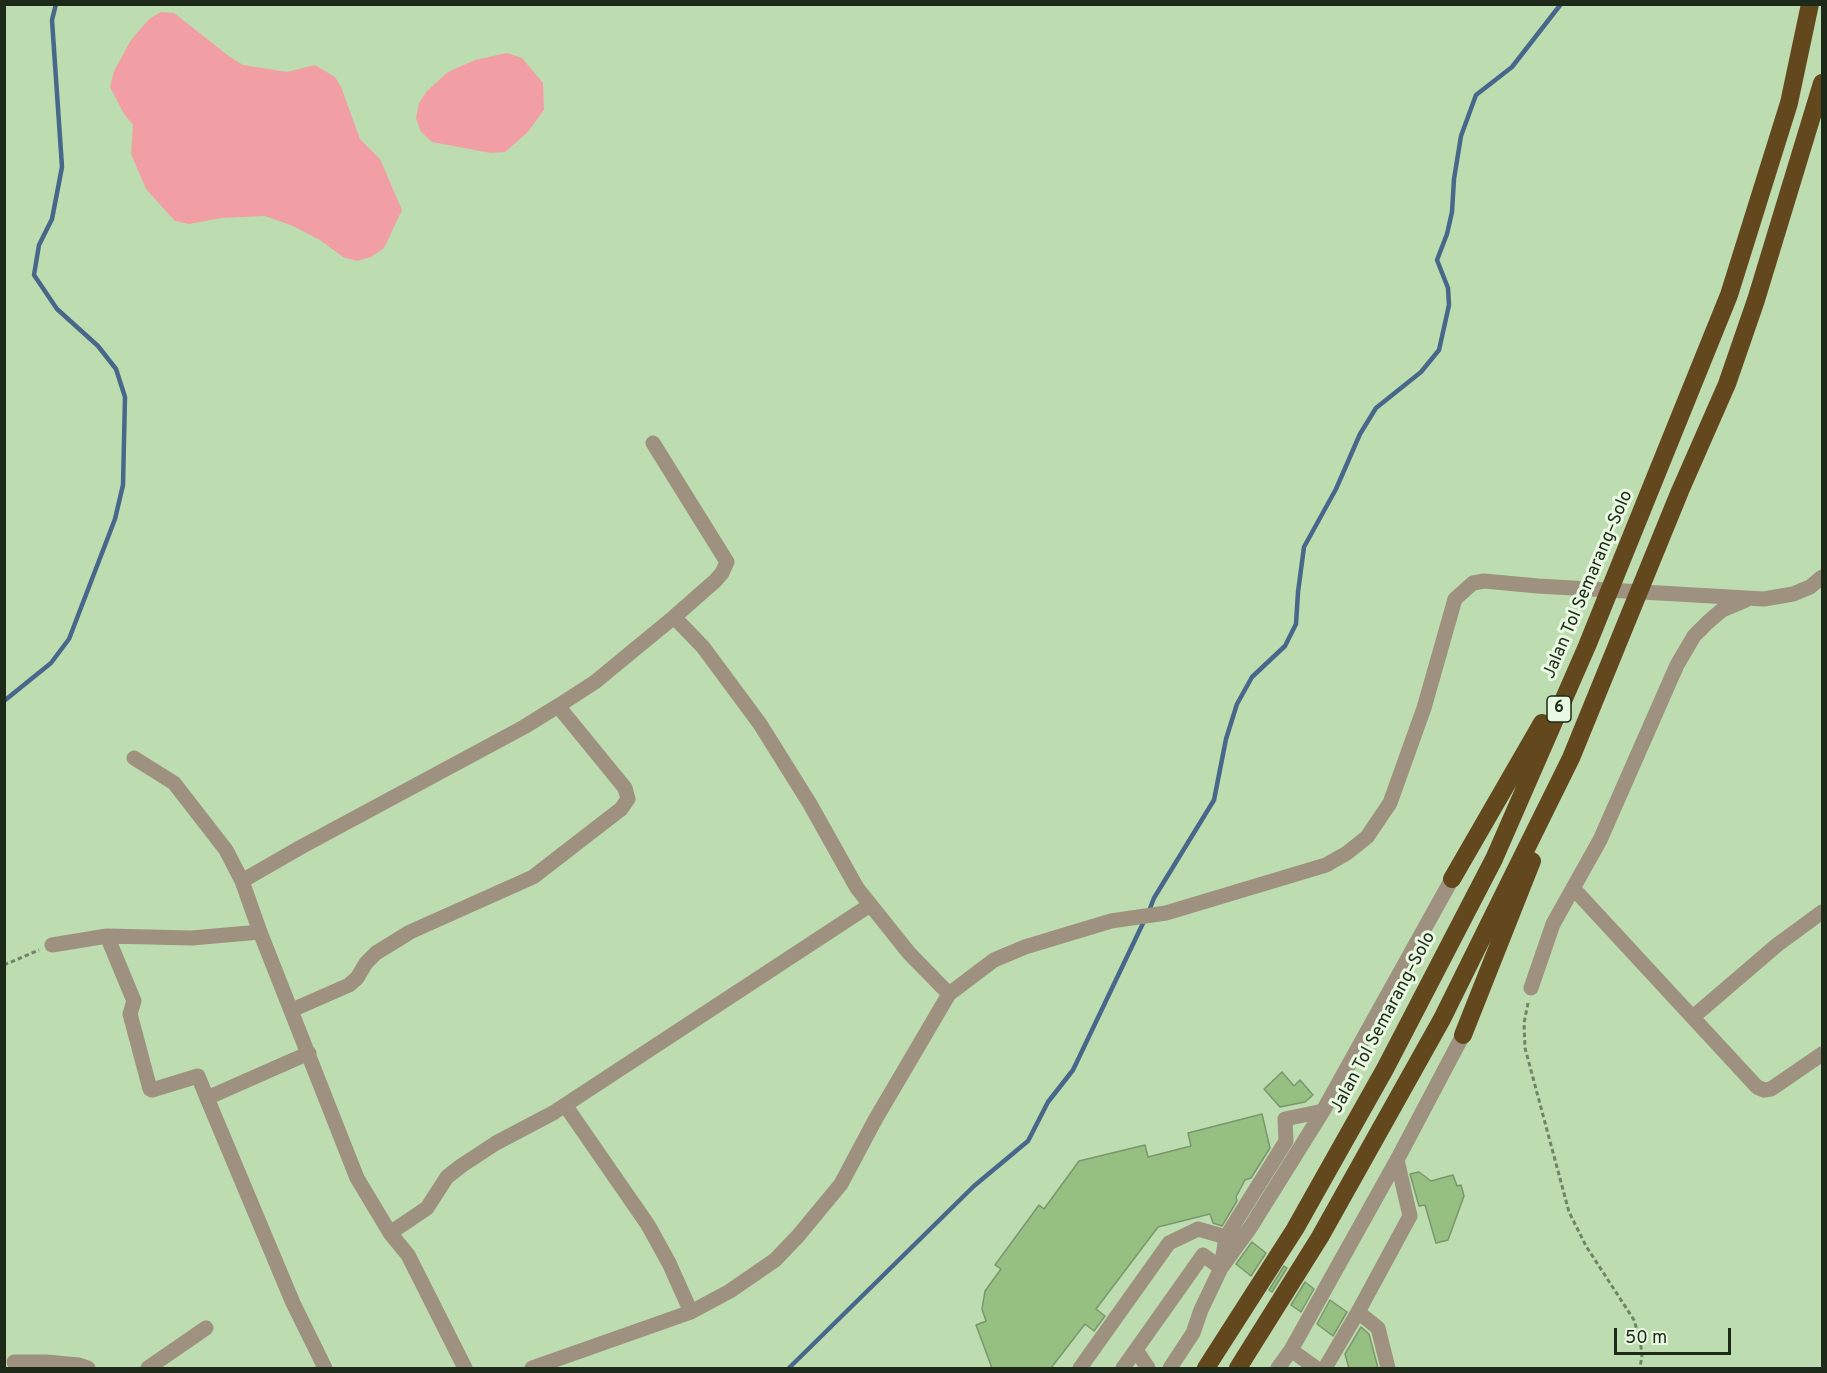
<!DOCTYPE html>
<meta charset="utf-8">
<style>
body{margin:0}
#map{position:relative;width:1827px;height:1373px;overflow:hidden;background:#bddcb0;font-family:Overpass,sans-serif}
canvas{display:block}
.frame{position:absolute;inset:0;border:6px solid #1e2a19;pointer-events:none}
.scale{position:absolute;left:1614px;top:1328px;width:117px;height:27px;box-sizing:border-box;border:3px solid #1e2a19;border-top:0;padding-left:8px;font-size:18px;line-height:21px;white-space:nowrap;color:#1e2a19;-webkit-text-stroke:4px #e8f8e1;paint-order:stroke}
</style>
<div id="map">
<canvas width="1827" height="1373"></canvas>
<div class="frame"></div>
<div class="scale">50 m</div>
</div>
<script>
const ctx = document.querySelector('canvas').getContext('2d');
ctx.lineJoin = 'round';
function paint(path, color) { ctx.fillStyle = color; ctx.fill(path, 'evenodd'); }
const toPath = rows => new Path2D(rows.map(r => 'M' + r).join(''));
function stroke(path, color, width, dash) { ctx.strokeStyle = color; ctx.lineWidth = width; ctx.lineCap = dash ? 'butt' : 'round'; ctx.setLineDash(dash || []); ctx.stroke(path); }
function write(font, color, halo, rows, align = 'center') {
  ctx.font = font + ' Overpass,sans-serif'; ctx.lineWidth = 6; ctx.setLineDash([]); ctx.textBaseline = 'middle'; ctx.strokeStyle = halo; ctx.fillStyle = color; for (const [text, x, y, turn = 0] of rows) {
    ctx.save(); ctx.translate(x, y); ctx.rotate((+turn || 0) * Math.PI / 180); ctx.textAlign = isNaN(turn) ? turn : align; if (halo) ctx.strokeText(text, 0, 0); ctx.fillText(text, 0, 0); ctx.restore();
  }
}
paint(toPath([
 [161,12,174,13,230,57,243,65,287,72,315,65,335,77,341,87,360,139,380,159,402,210,384,248,371,257,357,261,343,257,320,240,293,226,265,216,221,218,189,224,175,221,146,189,131,154,133,125,124,114,110,87,114,71,131,40,149,19],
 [507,53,522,58,543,83,544,110,527,133,505,152,491,153,432,142,421,132,416,118,419,103,427,91,448,72,475,60]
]), '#f19fa4');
stroke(toPath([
 [4,701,51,663,69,639,115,519,123,485,125,397,116,369,98,346,57,309,34,275,39,245,52,219,62,167,52,20,56,4],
 [1149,911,1154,898,1214,800,1226,739,1237,704,1252,677,1285,646,1296,624,1298,592,1304,547,1336,489,1360,434,1376,408,1421,372,1439,350,1449,305,1448,288,1437,260,1447,234,1452,212,1454,179,1461,136,1476,95,1512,67,1561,4],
 [789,1368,974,1186,1028,1141,1048,1102,1073,1070,1145,919]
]), '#47688a', 4.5);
const building = toPath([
 [1282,1072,1294,1086,1300,1080,1313,1095,1305,1102,1280,1107,1264,1089,1282,1072],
 [1262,1114,1270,1148,1251,1178,1245,1180,1236,1197,1237,1201,1222,1226,1213,1223,1210,1214,1158,1227,1096,1309,1105,1316,1094,1331,1085,1324,1051,1368,992,1368,976,1325,986,1321,982,1309,985,1291,1001,1269,995,1265,1039,1205,1044,1209,1079,1161,1145,1145,1148,1157,1191,1146,1188,1133,1262,1114],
 [1419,1172,1431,1181,1453,1175,1457,1186,1461,1185,1464,1196,1448,1240,1436,1243,1425,1205,1419,1206,1410,1174,1419,1172],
 [1252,1242,1266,1253,1251,1276,1236,1264,1252,1242],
 [1284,1266,1287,1268,1272,1292,1269,1290,1284,1266],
 [1305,1282,1314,1289,1301,1312,1291,1305,1305,1282],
 [1330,1300,1347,1312,1333,1336,1317,1324,1330,1300],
 [1361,1327,1369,1334,1378,1368,1349,1368,1345,1354,1361,1327]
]);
paint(building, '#95c082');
stroke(building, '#7a966d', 1.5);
stroke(toPath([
 [4,965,39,950],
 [1528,1003,1524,1023,1525,1048,1569,1212,1586,1246,1634,1320,1640,1340,1642,1355,1640,1368]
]), '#6f8566', 3, [4.5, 3]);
stroke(toPath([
 [653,443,727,562,722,573,715,581,674,617],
 [134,758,174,783,226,850,242,881,260,932,357,1178,390,1233,408,1255,465,1368],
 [242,881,301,847,524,727,558,706,595,682,674,617,703,647,760,724,810,804,857,888,909,953,949,994],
 [1573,888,1757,1087,1764,1090,1771,1089,1822,1054],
 [107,936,134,1001,130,1014,150,1089,152,1090,198,1076,207,1098,309,1053],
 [52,945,107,936,192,938,260,932],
 [1531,988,1553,924,1600,840,1677,665,1694,636,1708,622,1722,610,1746,600],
 [292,1010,349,985,357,978,366,963,376,953,410,932,533,877,621,809,628,799,625,788,558,706],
 [1693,1017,1777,945,1822,912],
 [207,1098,293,1303,325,1368],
 [565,1105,648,1225,669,1263,691,1312],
 [390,1233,427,1208,447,1177,461,1166,496,1143,553,1113,870,905],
 [1136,1350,1148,1368],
 [1291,1350,1316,1368],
 [14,1362,46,1362,79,1365,88,1368],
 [148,1368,206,1328],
 [532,1368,691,1312,730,1291,775,1260,798,1236,841,1184,875,1120,949,994,994,960,1025,947,1111,921,1166,913,1326,865,1347,853,1367,837,1390,803,1424,708,1455,599,1473,583,1484,581,1538,586,1764,599,1793,594,1810,587,1822,577],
 [1080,1368,1169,1243,1198,1229,1226,1237],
 [1123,1368,1203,1255,1221,1268,1226,1237,1286,1141,1285,1119,1323,1111],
 [1170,1368,1193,1333,1201,1310,1221,1268,1250,1228,1323,1111,1452,879],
 [1278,1368,1291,1350,1397,1160,1463,1035],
 [1325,1368,1358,1312],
 [1388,1368,1378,1328,1358,1312,1410,1216,1397,1160]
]), '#9e917f', 15);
stroke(toPath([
 [1452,879,1542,723],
 [1463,1035,1532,861],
 [1206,1368,1295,1229,1385,1069,1494,859,1587,646,1729,295,1789,103,1810,4],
 [1238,1368,1320,1237,1442,1019,1571,758,1680,491,1727,384,1756,300,1822,83]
]), '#63481e', 18);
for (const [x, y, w] of [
 [1559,709,24]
]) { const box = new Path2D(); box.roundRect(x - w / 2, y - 13, w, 26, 4.5); ctx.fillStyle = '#e8f8e1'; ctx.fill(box); stroke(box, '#1e2a19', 1.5); }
write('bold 16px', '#1e2a19', null, [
 ["6",1559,709]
]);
write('18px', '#1e2a19', '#e8f8e1', [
 ["Jalan Tol Semarang–Solo",1589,585,-67],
 ["Jalan Tol Semarang–Solo",1384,1023,-62]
]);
</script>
